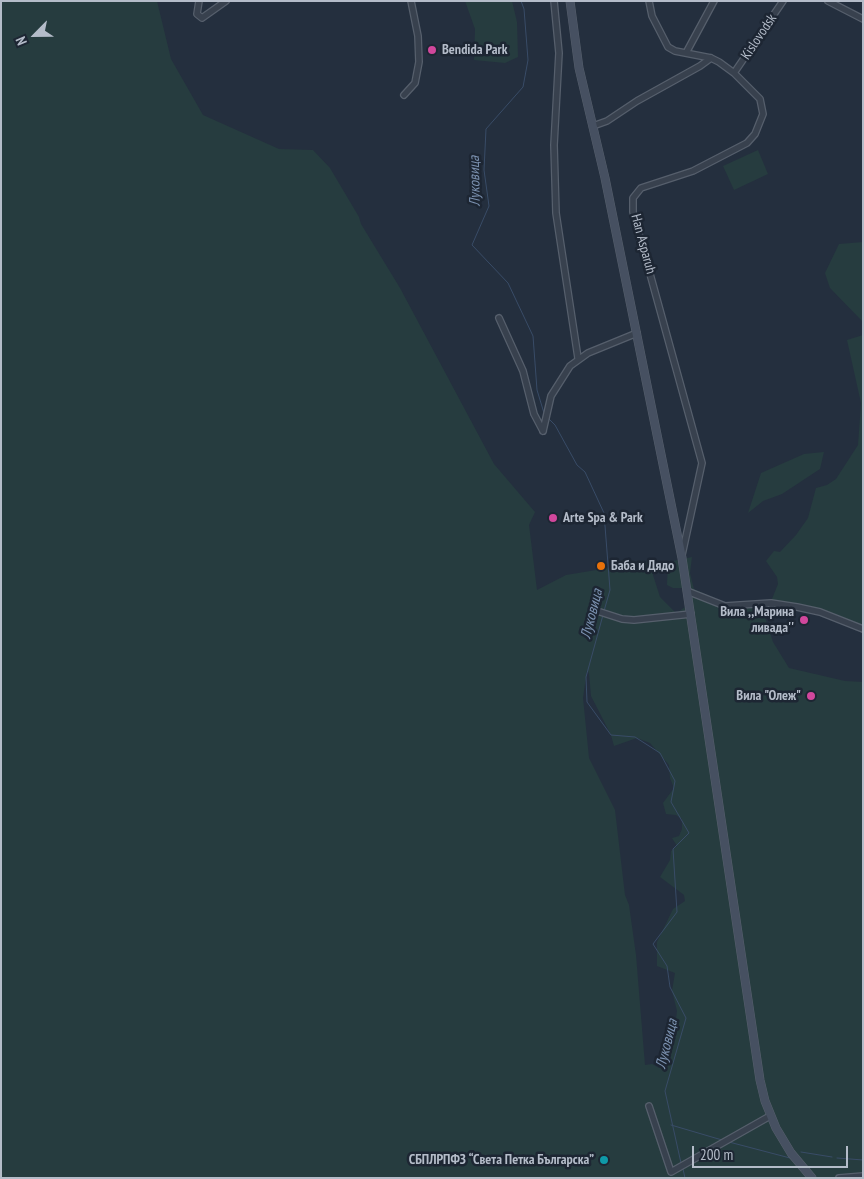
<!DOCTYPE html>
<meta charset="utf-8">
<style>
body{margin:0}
#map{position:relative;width:864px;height:1179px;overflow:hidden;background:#242f3e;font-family:"PT Sans Narrow",sans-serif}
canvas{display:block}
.frame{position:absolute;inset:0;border:2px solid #b4bcc9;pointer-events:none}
.north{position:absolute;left:10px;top:10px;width:50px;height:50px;-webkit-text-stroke:4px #1d2633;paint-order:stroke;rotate:247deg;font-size:14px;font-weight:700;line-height:20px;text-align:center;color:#b4bcc9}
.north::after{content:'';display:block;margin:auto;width:18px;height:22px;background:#b4bcc9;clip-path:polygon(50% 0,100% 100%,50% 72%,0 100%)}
.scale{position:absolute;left:692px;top:1146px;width:156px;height:22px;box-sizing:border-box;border:2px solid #b4bcc9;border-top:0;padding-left:6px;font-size:15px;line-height:18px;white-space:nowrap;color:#b4bcc9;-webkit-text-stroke:4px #1d2633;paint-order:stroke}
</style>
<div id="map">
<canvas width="864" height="1179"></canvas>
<div class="frame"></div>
<div class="north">N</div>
<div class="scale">200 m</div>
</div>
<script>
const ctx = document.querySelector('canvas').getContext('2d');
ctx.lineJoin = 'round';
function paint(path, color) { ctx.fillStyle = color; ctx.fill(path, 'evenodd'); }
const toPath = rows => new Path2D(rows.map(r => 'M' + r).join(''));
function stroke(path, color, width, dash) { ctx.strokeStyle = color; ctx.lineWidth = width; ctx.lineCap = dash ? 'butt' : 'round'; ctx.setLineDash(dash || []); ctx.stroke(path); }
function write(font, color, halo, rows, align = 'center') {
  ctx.font = font + ' "PT Sans Narrow",sans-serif'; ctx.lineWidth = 5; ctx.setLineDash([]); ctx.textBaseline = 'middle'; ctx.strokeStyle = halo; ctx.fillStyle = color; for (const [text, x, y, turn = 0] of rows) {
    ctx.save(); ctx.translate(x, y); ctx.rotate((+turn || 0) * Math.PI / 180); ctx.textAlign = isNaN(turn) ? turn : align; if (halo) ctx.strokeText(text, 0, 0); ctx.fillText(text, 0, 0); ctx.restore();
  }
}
paint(toPath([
 [1,1,157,1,171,59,203,115,279,149,313,150,330,168,359,217,361,224,400,288,494,464,535,512,529,525,537,590,566,575,651,561,653,575,660,597,675,612,678,612,685,607,687,599,682,588,673,588,667,585,668,562,692,557,690,573,694,589,730,605,772,599,778,584,777,577,766,561,774,551,780,552,796,535,808,518,816,488,827,485,836,479,858,445,861,403,847,340,863,335,863,630,825,615,773,605,762,608,773,642,789,668,845,681,863,682,863,1178,1,1178],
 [587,670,589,673,591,696,611,735,614,746,637,738,650,743,669,765,670,778,674,788,663,803,666,814,676,815,682,819,682,829,679,836,672,838,677,846,671,851,670,860,660,877,684,895,685,901,673,909,657,942,657,966,675,973,672,991,677,1011,673,1043,668,1043,663,1050,669,1060,659,1068,652,1064,645,1065,636,955,629,905,625,895,615,810,589,758,583,698],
 [465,1,512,1,517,22,518,57,505,63,474,60,475,29],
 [758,150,768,174,734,190,723,166],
 [863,242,863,322,830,288,825,273,839,244],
 [824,452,820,469,782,494,763,501,748,513,761,473,804,454]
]), '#263c3f');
stroke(toPath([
 [521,1,524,9,528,60,523,87,486,129,484,170,489,206,472,245,508,283,533,336,537,390,544,413],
 [548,418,555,425,577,465,585,472,604,513,610,590,604,611],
 [603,615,586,677,587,702,611,735,635,737,660,753,675,781,671,802,689,833,673,849,677,912,653,944,667,966,670,987,686,1018,665,1091,681,1163],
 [671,1125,722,1140],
 [729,1142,790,1158],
 [801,1152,832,1157],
 [837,1158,863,1160],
 [683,1169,685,1178]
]), '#394c67', 1);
const street = toPath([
 [199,1,197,14,202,18,226,1],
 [554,1,559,53,554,145,556,213,578,358],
 [649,1,652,16,668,47,675,51,711,58,719,62,734,73,760,99,763,114,755,134,747,143,693,171,641,188,633,198,633,212,702,463,682,555],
 [828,1,863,19],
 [686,53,714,1],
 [734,73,783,1],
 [404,95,415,83,419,62,418,36,411,1],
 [593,126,607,121,637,101,700,66,711,58],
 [499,318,523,371,534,414,543,431],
 [543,431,551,396,570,366,588,353,637,333],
 [687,591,725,606,771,603,797,607,820,612,863,629],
 [594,610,622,619,634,620,691,614],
 [649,1106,671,1172,770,1116],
 [839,1178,863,1176]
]);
const secondary = toPath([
 [570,1,579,68,605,178,682,558,760,1080,765,1101,776,1128,791,1153,812,1178]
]);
stroke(street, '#565f6c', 8);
stroke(secondary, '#565f6c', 9);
stroke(street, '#38414e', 5.5);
stroke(secondary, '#465061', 8);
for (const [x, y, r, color] of [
 [432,50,5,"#d1479c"],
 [553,518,5,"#d1479c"],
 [601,566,5,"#e8710a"],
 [804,620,5,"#d1479c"],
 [811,696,5,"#d1479c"],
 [604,1160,5,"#0f9aa8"]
]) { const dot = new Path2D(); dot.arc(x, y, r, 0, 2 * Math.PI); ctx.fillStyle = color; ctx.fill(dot); stroke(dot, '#1d2633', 2); }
write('14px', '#b4bcc9', '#1d2633', [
 ["Kislovodsk",759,37,-56],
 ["Han Asparuh",643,244,75]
]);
write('bold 14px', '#b4bcc9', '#1d2633', [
 ["Bendida Park",442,50],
 ["Arte Spa & Park",563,518],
 ["Баба и Дядо",611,566],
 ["Вила ,,Марина",794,612,"right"],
 ["ливада''",794,628,"right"],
 ["Вила \"Олеж\"",801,696,"right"],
 ["СБПЛРПФЗ “Света Петка Българска”",594,1160,"right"]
], 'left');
write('italic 15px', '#7c92b1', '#1d2633', [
 ["Луковица",475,181,-91],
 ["Луковица",592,614,-76],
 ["Луковица",667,1044,-76]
]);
</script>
